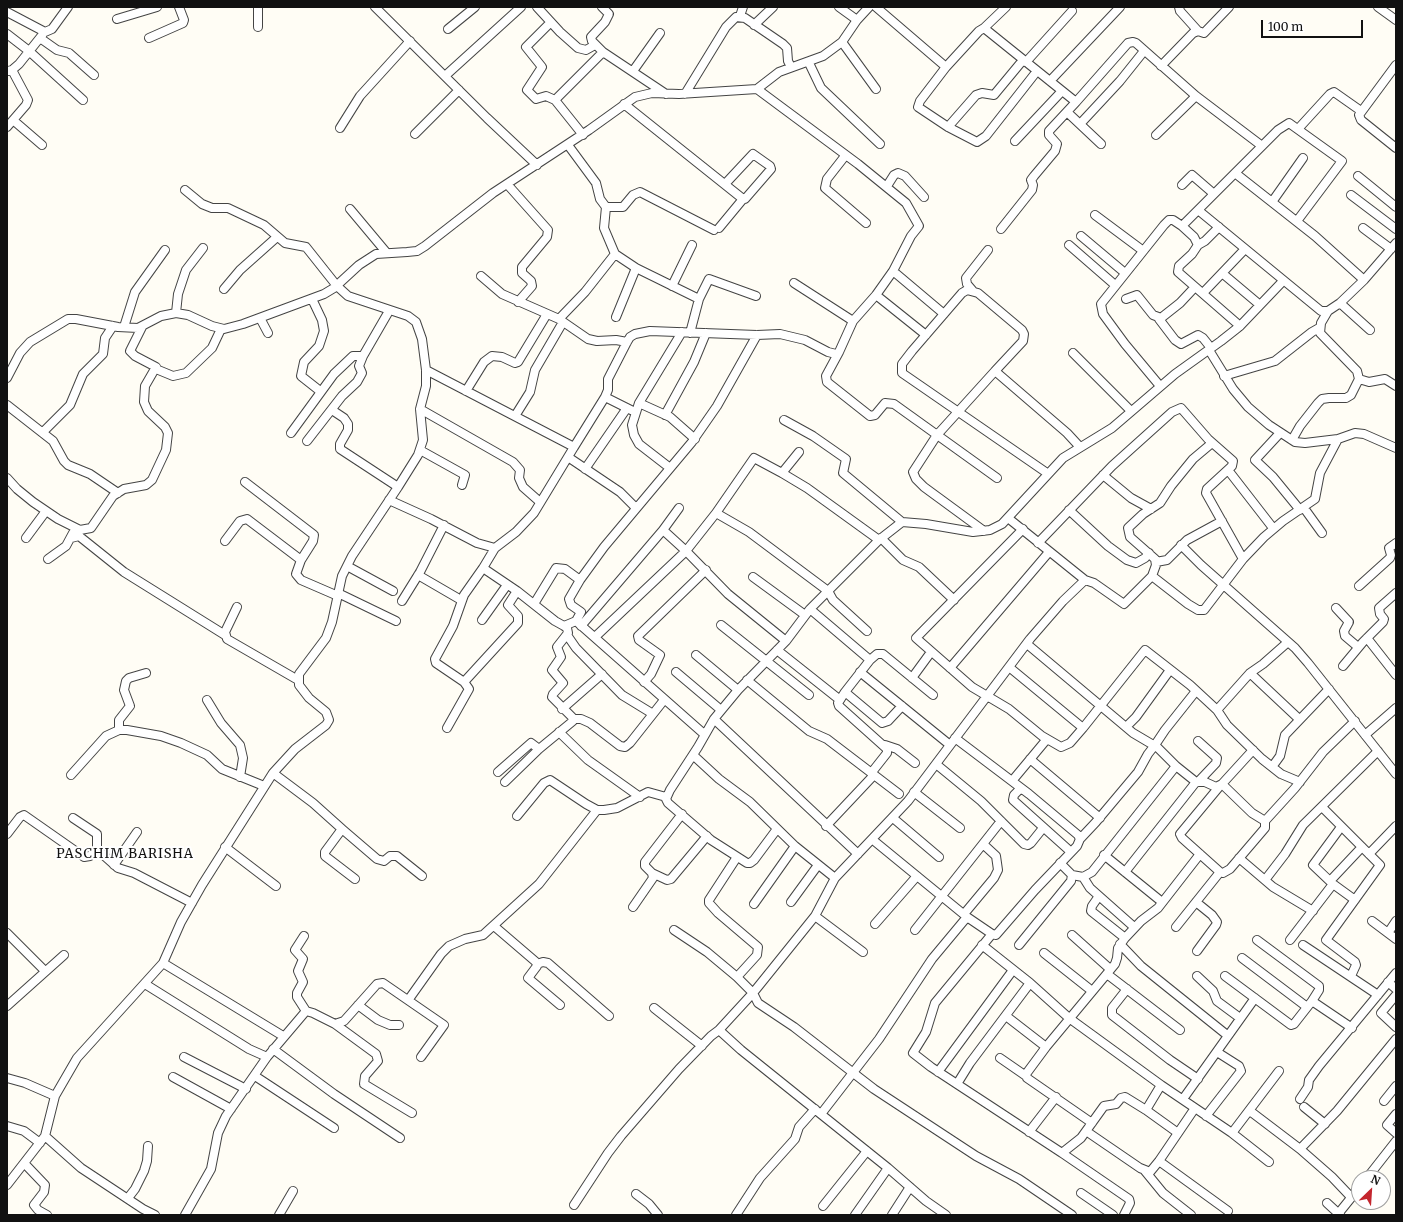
<!DOCTYPE html>
<style>
body{margin:0}
#map{position:relative;width:1403px;height:1222px;overflow:hidden;background:#fffdf5;font-family:Merriweather,serif}
canvas{display:block}
.frame{position:absolute;inset:0;border:8px solid #111;pointer-events:none}
.north{position:absolute;left:1351px;top:1170px;width:40px;height:40px;box-sizing:border-box;background:#fff;border:1px solid #a0a0a0;border-radius:50%;rotate:25deg;font-size:11px;font-weight:700;line-height:16px;text-align:center;color:#111}
.north::after{content:'';display:block;margin:auto;width:14px;height:18px;background:#c4262e;clip-path:polygon(50% 0,100% 100%,50% 72%,0 100%)}
.scale{position:absolute;left:1261px;top:20px;width:102px;height:18px;box-sizing:border-box;border:2px solid #111;border-top:0;padding-left:5px;font-size:12px;line-height:14px;white-space:nowrap;color:#111;-webkit-text-stroke:3px #fff;paint-order:stroke}
</style>
<div id="map">
<canvas width="1403" height="1222"></canvas>
<div class="frame"></div>
<div class="north">N</div>
<div class="scale">100 m</div>
</div>
<script>
const ctx = document.querySelector('canvas').getContext('2d');
ctx.lineJoin = 'round';
const toPath = rows => new Path2D(rows.map(r => 'M' + r).join(''));
function stroke(path, color, width, dash) { ctx.strokeStyle = color; ctx.lineWidth = width; ctx.lineCap = dash ? 'butt' : 'round'; ctx.setLineDash(dash || []); ctx.stroke(path); }
function write(font, color, halo, rows, align = 'center') {
  ctx.font = font + ' Merriweather,serif'; ctx.lineWidth = 4; ctx.setLineDash([]); ctx.textBaseline = 'middle'; ctx.strokeStyle = halo; ctx.fillStyle = color; for (const [text, x, y, turn = 0] of rows) {
    ctx.save(); ctx.translate(x, y); ctx.rotate((+turn || 0) * Math.PI / 180); ctx.textAlign = isNaN(turn) ? turn : align; if (halo) ctx.strokeText(text, 0, 0); ctx.fillText(text, 0, 0); ctx.restore();
  }
}
const minor = toPath([
 [258,7,258,27],
 [375,7,487,118,537,165],
 [537,7,560,32,578,48,586,50,595,45],
 [602,7,609,14,605,22,591,37,592,41,603,52,666,94],
 [839,7,857,20],
 [876,7,946,67,979,31,984,28,1076,102,1128,43,1133,42,1136,43,1196,96,1262,146,1198,210,1321,311,1328,311,1340,303,1364,280,1396,243],
 [1179,7,1180,11,1198,31],
 [1378,7,1396,20],
 [7,12,45,32,52,29,68,7],
 [740,16,743,7],
 [117,19,157,7],
 [551,22,526,47,542,67,527,90,536,99,546,96,555,100,583,135],
 [754,25,773,7],
 [984,28,1006,7],
 [448,29,475,7],
 [7,34,29,51,83,100],
 [40,38,57,50,69,53,94,75],
 [149,38,183,23,184,20,179,7],
 [842,42,876,89],
 [1026,62,1072,11],
 [809,63,821,88,880,144],
 [1396,65,1359,115,1361,120,1396,148],
 [1161,66,1193,33,1198,31,1204,33,1229,7],
 [946,67,920,101,918,107,948,127,977,142,986,136,1037,71],
 [8,71,12,70,19,64,43,34],
 [633,71,660,33],
 [445,76,521,7],
 [1050,81,1120,7],
 [757,89,858,164,906,203,919,226,911,236,893,271],
 [685,94,726,27,736,17,745,18,783,44,787,48,788,61,791,67],
 [555,100,603,52],
 [624,104,743,199,745,199,771,169,770,166,753,154,725,184],
 [1067,112,1101,144],
 [13,120,42,145],
 [1080,124,1120,81,1144,51],
 [7,127,26,105,28,100,12,70],
 [948,127,976,95,982,93,994,95,1023,60],
 [340,128,360,96,410,41],
 [1298,129,1330,94,1334,92,1361,111],
 [415,134,459,90],
 [1156,135,1196,96],
 [1015,141,1062,91],
 [568,145,596,183,600,199,606,207,604,228,615,254,636,268,699,299],
 [1262,146,1278,130,1289,123,1342,161,1297,221],
 [845,156,827,179,825,188,866,223],
 [1235,173,1315,236,1364,280],
 [1358,176,1396,207],
 [507,184,548,230,547,237,522,267,522,273,531,281,532,286,518,302],
 [1182,185,1192,175,1214,194],
 [887,186,894,175,898,173,905,176,924,197],
 [1351,195,1396,229],
 [1272,202,1303,158],
 [606,207,623,207,633,195,640,192,714,230],
 [350,209,386,252],
 [1095,215,1142,250],
 [1182,226,1194,237,1198,245,1192,254,1179,266,1178,272,1240,326],
 [719,228,743,199],
 [1363,228,1391,249],
 [1001,229,1032,190,1033,185,1031,180,1034,176,1055,151,1057,144,1049,135,1049,131,1076,102],
 [1081,236,1125,273],
 [1069,245,1115,285],
 [1198,245,1205,241,1219,227],
 [1222,273,1260,305],
 [481,276,502,294,559,319,588,339,597,341,616,340,627,342],
 [794,283,853,321],
 [672,286,692,245],
 [224,289,240,270,277,237],
 [973,291,967,284,966,278,988,250],
 [1203,293,1245,249],
 [876,295,926,335],
 [312,299,322,320,324,331,319,346,304,362,301,376,320,391],
 [1126,299,1137,295,1153,315,1161,318,1180,303,1195,287],
 [1340,303,1370,330],
 [176,313,178,294,186,270,203,248],
 [616,317,636,268],
 [260,318,268,333],
 [559,319,585,292,615,254],
 [1159,319,1175,340,1181,344,1198,335,1203,338,1211,348],
 [124,327,135,292,165,250],
 [690,333,699,299,709,279,756,296],
 [1209,350,1233,389,1248,407,1269,425,1295,442,1305,443,1338,439],
 [839,352,826,376,827,382,870,416,875,415,885,403,894,404,997,478],
 [1073,353,1131,411],
 [156,369,173,376,186,373,212,348,221,329],
 [426,370,574,447,534,513,516,532,495,548],
 [1224,376,1275,361,1312,332,1319,328],
 [7,378,20,353,30,342,68,319,76,319,118,327,138,328,161,316,176,313,188,315,212,326,224,329,243,324,324,294,334,288,359,265,376,254,407,252,417,251,425,246,493,193,589,130,635,97,652,93,679,94,757,89,779,72,823,56,842,42,857,20,869,7],
 [1359,379,1369,382,1385,379,1396,386],
 [1160,386,1125,344,1103,314,1101,304,1164,225,1169,220,1173,220,1182,226,1198,210],
 [466,391,484,362,492,356,502,357,515,363,518,362,547,314],
 [605,397,631,410],
 [639,403,670,417,695,439],
 [7,405,53,441,64,461,68,465,90,474,118,493],
 [420,409,513,462,520,470,519,478,523,487,540,502],
 [332,410,344,418,348,424,348,430,340,444,340,449,398,487],
 [665,415,694,362,706,333],
 [515,416,530,392,535,370,563,322],
 [784,420,813,436,846,459,843,473,902,522],
 [43,432,70,405,83,374,103,354,105,338,113,326],
 [291,433,334,374,353,356,363,356,389,311],
 [1280,433,1255,460,1273,477,1300,510],
 [1292,440,1300,426,1318,403,1322,399,1329,398,1346,398,1351,395,1359,379,1357,371,1320,333,1321,323,1328,311],
 [307,441,342,396,357,382,362,373,359,366,363,356],
 [574,447,605,397,608,390,608,379,627,342,630,337,635,334,650,331,757,335,780,334,805,340,828,352,836,354,839,352,853,321,876,295,893,271,944,314],
 [420,450,465,475,462,485],
 [799,452,782,473,754,458,716,513,749,532,828,591,833,600,867,631],
 [568,457,620,492,636,508],
 [670,468,639,444,634,435,632,425,639,403,682,332],
 [585,469,627,408],
 [1228,470,1273,528],
 [782,473,807,488,879,540],
 [1047,473,902,373,902,364,912,351,962,293,967,290,978,293,1022,330,1024,334,1023,341,995,371,1067,433,1079,446],
 [1103,475,1131,498,1151,509],
 [7,478,17,489,33,502,58,519,80,530,91,528,113,496,124,489,146,485,152,480,166,450,168,433,165,427,148,411,144,402,145,386,156,367,135,356,130,351,142,327],
 [245,482,314,535,313,541,301,560,296,574,301,580,338,596],
 [389,500,431,519,477,543,495,548,483,568,517,591,555,621,564,626,576,621,704,734],
 [679,508,663,530,686,551,728,594,786,641],
 [1304,508,1322,533],
 [1069,510,1108,546,1127,560,1136,563,1145,558,1149,553],
 [1023,529,916,638,972,687,1009,709,1042,736,1061,747,1070,743,1083,728,1145,650,1190,685,1217,710,1250,673,1263,664,1288,642],
 [984,531,924,487,916,479,913,472,937,435,995,371],
 [26,538,46,511],
 [71,538,79,536,124,572,225,635],
 [881,538,903,560,919,567,954,600],
 [225,541,240,521,247,519,301,560],
 [1038,543,1112,466,1172,412,1181,408,1208,439,1233,461,1232,466,1207,489,1206,493,1243,559],
 [1181,545,1201,565,1295,648,1308,663,1396,774],
 [48,559,66,546,73,533],
 [1156,562,1167,560,1187,540,1222,521],
 [347,566,393,591],
 [418,575,461,600],
 [1152,576,1156,565,1155,559,1130,537,1128,528,1143,514,1160,503,1171,486,1193,459,1212,443],
 [753,577,805,615],
 [1085,580,1094,583,1124,604,1152,576,1188,604,1198,610,1204,610,1243,559,1264,537,1283,521,1315,499,1320,473,1338,439,1355,433,1364,434,1396,448],
 [1359,586,1390,558,1391,555,1389,548,1396,543],
 [338,593,396,621],
 [402,601,420,572,444,525],
 [534,604,556,568,565,569,580,580],
 [237,607,225,632,227,639,298,680],
 [1336,608,1349,622,1344,631,1345,636,1358,647],
 [810,609,870,660,845,692,882,723,888,721,902,706],
 [482,620,507,585],
 [576,621,581,612,571,605,569,599,580,580,604,547,692,442,717,406,757,335],
 [721,625,809,695],
 [581,626,663,530],
 [567,635,576,648,622,695,653,714],
 [595,637,686,551,716,513],
 [1367,638,1396,675],
 [1027,644,1133,733,1155,746],
 [777,650,840,700],
 [696,655,738,690],
 [870,660,877,654,883,654,933,695],
 [1343,666,1363,642,1383,622,1384,619,1380,614,1379,608,1396,593],
 [1009,667,1083,728],
 [950,668,1049,552],
 [676,672,721,710],
 [860,672,950,745],
 [1250,673,1299,719],
 [912,678,931,652],
 [747,680,809,731,827,739,899,794],
 [464,682,518,623,518,616,508,605,517,591],
 [644,682,651,674,660,655,639,640,638,636,706,570],
 [845,692,838,703,839,706,887,749,887,753,872,772],
 [207,700,221,723,240,745,243,758,240,777],
 [562,709,602,674],
 [1217,710,1227,725,1262,759,1281,774,1300,782],
 [573,719,581,719,590,723,620,746,625,747,630,743,664,700],
 [714,719,858,854],
 [1126,727,1136,717,1170,670],
 [447,728,469,689,464,682,436,663,435,659,453,626,464,595,483,568],
 [119,730,119,720,130,706,124,690,126,681,129,678,146,673],
 [559,732,588,760,640,797],
 [1365,735,1396,708],
 [1198,741,1217,758,1216,763,1198,782],
 [885,745,897,749,915,763],
 [693,755,719,779,750,802,795,846,835,878,908,801,1030,639,1063,601,1085,580,1008,518],
 [1030,759,1100,818],
 [936,764,981,801,1024,844,1028,845,1031,843,1043,828],
 [1176,766,1196,782],
 [1272,767,1280,756,1285,735,1329,689],
 [498,772,531,743,539,749],
 [273,773,313,803,342,829],
 [71,775,106,736,119,730,127,730,161,736,181,743,207,755,222,769,264,786],
 [1012,781,1047,739],
 [505,782,539,749,573,721,572,717,552,697,553,694,563,683,552,670,561,657,557,647,568,633,567,628,564,626],
 [1222,784,1253,750],
 [1219,787,1180,834,1182,838,1220,872,1223,873,1230,869,1265,828,1265,821],
 [1021,788,1014,795,1013,800,1071,852],
 [914,792,960,828],
 [1322,807,1380,865,1326,940,1355,962,1356,965,1351,976],
 [517,816,544,783,550,780,586,804,597,810,604,810,617,808,648,792,666,797],
 [73,818,97,834,97,847,100,852,118,868,134,873,192,903],
 [893,818,939,857],
 [826,826,874,775],
 [1341,827,1313,865,1333,884,1355,900],
 [777,829,754,860,750,863,747,863,711,840,668,803,666,799,670,790,698,747,714,719,738,690,786,641,810,609,879,540,902,522,926,524,973,532,990,530,1002,524,1063,458,1112,428,1175,374,1221,341,1240,326,1283,281],
 [7,834,20,817,24,815,84,857,90,856,98,849],
 [1080,839,1096,822,1138,772,1148,754,1155,745],
 [873,840,967,917,992,934,996,935,1035,890,1077,846,1080,839,1078,835,1029,794,955,738],
 [225,847,276,886],
 [1369,854,1396,826],
 [1104,855,1162,902],
 [1239,858,1273,887,1313,911],
 [114,865,137,832],
 [1125,872,1196,782,1205,782,1216,787,1222,784,1252,813,1265,821,1295,788,1323,752,1355,721],
 [652,873,667,880,671,879,707,836],
 [1072,875,1083,877,1092,872,1176,766,1155,745,1165,730,1196,691],
 [1083,877,1090,888,1134,927],
 [835,878,815,916,753,993,719,1030,741,1050,888,1168,926,1201,946,1215],
 [355,879,325,856,325,852,342,829,377,859,384,861,390,856,397,856,422,876],
 [1265,880,1285,854,1303,825,1378,751],
 [1330,881,1362,847],
 [1099,896,1092,906,1091,911,1125,938],
 [791,902,818,865],
 [1196,902,1212,915,1217,922,1216,925,1197,951],
 [754,904,795,846],
 [633,907,653,878,652,873,645,866,645,862,682,814],
 [964,914,994,878,998,870,996,856,983,844],
 [815,916,863,952],
 [1372,921,1396,939],
 [875,924,917,876],
 [494,926,536,962,537,966,528,978,560,1005],
 [1176,927,1220,872],
 [674,930,707,952,737,977,753,993,758,1003,794,1027,874,1089,976,1156,1019,1179,1072,1215],
 [915,930,1001,821],
 [7,933,45,971],
 [1388,933,1396,921],
 [992,934,935,1003,926,1032,913,1053,931,1067,1062,1153],
 [1072,935,1110,969],
 [304,936,295,950,303,959,298,971,303,982,297,993,297,997,306,1011],
 [1257,940,1319,986,1319,990,1312,1001],
 [1290,940,1333,884],
 [1120,944,1141,966,1227,1035],
 [982,945,1030,983,1069,1018,1161,1085,1146,1110,1125,1097,1121,1098,1116,1104,1104,1106,1081,1138,1062,1153,1129,1199,1130,1203,1124,1215],
 [1019,945,1071,881,1072,875,1060,863],
 [1303,945,1378,995],
 [1044,953,1092,991],
 [1242,958,1307,1007],
 [163,963,283,1036],
 [537,964,543,962,548,963,609,1016],
 [1107,974,1180,1030],
 [1197,976,1213,991,1217,1001,1240,1018],
 [1225,976,1291,1025,1294,1024,1312,1001,1352,1028],
 [737,977,757,955,758,947,718,913,709,903,709,900,737,857],
 [1388,982,1396,989],
 [145,984,249,1049,267,1057],
 [1127,989,1112,1008,1112,1015,1170,1060,1198,1079],
 [1396,995,1381,1013,1396,1027],
 [409,999,441,954,449,946,465,939,483,935,539,884,597,810],
 [358,1005,378,1020,390,1025,399,1025],
 [7,1006,64,955],
 [654,1008,702,1046],
 [1006,1016,1046,1047],
 [335,1024,344,1021,377,984,383,983,444,1025,421,1057],
 [273,1049,334,1094,400,1138],
 [184,1057,246,1089],
 [1000,1058,1026,1076],
 [938,1072,1013,970],
 [255,1076,334,1128],
 [173,1077,231,1109],
 [7,1078,25,1083,55,1096],
 [957,1084,970,1063,1030,983],
 [1161,1085,1232,1133,1279,1071],
 [1183,1099,1255,998],
 [1300,1099,1308,1087,1309,1080,1319,1066,1396,973],
 [1384,1101,1396,1086],
 [1304,1107,1325,1124],
 [1146,1110,1178,1133],
 [1250,1111,1300,1149,1337,1111,1396,1039],
 [821,1114,879,1039,932,959,967,917],
 [1396,1114,1387,1125,1396,1133],
 [1206,1116,1241,1071,1239,1066,1217,1052],
 [1092,1123,1027,1078,1026,1074,1046,1047,1115,964,1117,958,1118,948,1125,938,1141,921,1158,908,1200,854],
 [7,1126,24,1131,40,1143],
 [1086,1131,1140,1168,1150,1172,1159,1161,1195,1108],
 [1029,1132,1056,1097],
 [1232,1133,1269,1162],
 [45,1136,81,1168,143,1209,155,1215],
 [1300,1149,1332,1177,1351,1197],
 [1159,1161,1228,1211],
 [24,1163,45,1185,44,1192,34,1205,38,1210,47,1215],
 [1145,1171,1163,1193,1191,1215],
 [1367,1178,1396,1141],
 [7,1185,45,1136,55,1096,77,1058,163,963,181,922,202,885,273,773,295,749,326,725,329,720,326,712,309,698,299,685,299,674,326,638,332,622,342,576,352,556,398,487,418,455,423,440,420,409,426,386,426,370,422,339,416,322,408,316,348,296,337,286,306,247,285,243,264,225,228,208,212,208,202,204,185,190],
 [1081,1193,1113,1215],
 [636,1194,649,1204,658,1215],
 [128,1198,135,1189,144,1171,147,1161,148,1146],
 [1327,1203,1340,1215],
 [574,1205,608,1153,621,1136,679,1069,711,1036,719,1030],
 [823,1206,867,1151],
 [1338,1214,1359,1188],
 [185,1215,211,1169,218,1133,226,1116,267,1057,306,1011,313,1013,335,1024,376,1054,378,1061,365,1076,364,1084,412,1113],
 [279,1215,293,1191],
 [736,1215,760,1178,795,1139,799,1127,815,1109],
 [855,1215,888,1168],
 [892,1215,910,1187]
]);
stroke(minor, '#444', 10);
stroke(minor, '#fff', 8);
ctx.letterSpacing = '1px';
write('13px', '#111', '#fff', [
 ["PASCHIM BARISHA",125,854]
]);
ctx.letterSpacing = '0px';
</script>
